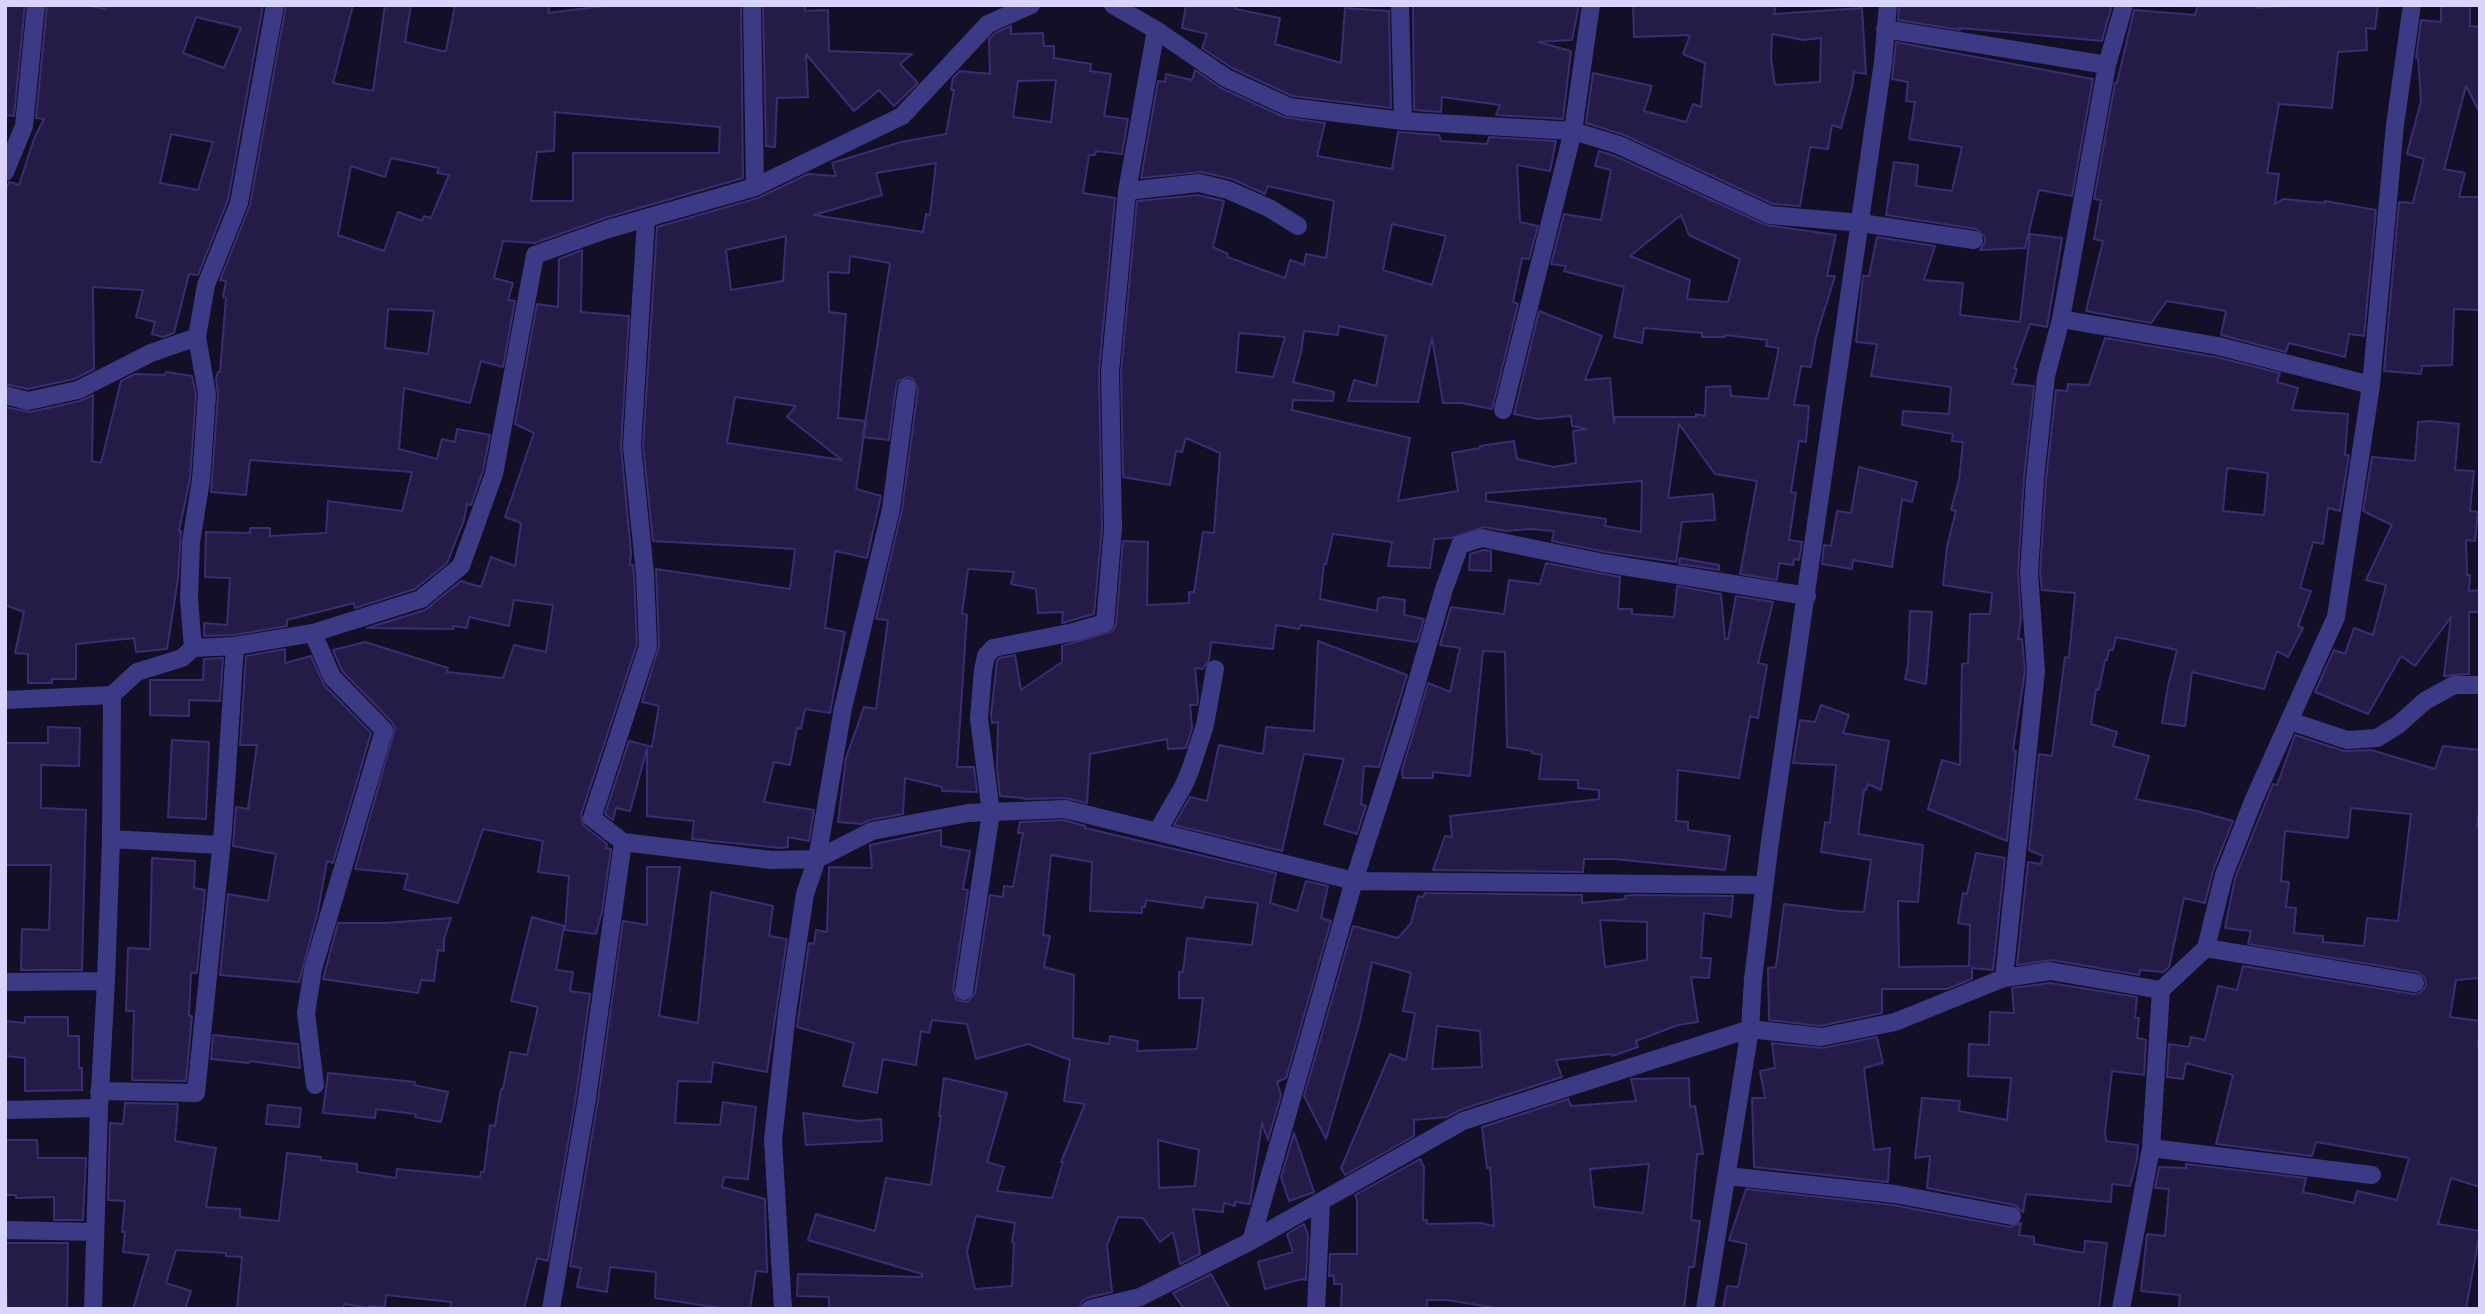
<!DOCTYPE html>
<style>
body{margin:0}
#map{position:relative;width:2485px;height:1314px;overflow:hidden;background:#130f26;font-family:"Fira Sans Condensed",sans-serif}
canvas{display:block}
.frame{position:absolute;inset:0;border:7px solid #d9d4ff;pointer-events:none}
</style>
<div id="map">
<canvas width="2485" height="1314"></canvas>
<div class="frame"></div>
</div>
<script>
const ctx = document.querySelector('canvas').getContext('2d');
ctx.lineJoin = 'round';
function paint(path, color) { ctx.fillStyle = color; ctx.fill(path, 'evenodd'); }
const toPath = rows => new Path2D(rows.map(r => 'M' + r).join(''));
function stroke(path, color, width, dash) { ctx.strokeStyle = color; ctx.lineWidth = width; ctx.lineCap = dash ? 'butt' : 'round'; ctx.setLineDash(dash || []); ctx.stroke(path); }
const building = toPath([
 [5,5,25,5,14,116,5,115,5,5],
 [47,5,89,6,106,9,106,5,263,5,228,200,198,275,189,274,174,333,163,337,152,334,155,322,136,317,143,290,93,287,94,369,74,379,28,389,5,384,5,194,9,182,19,185,34,139,44,119,36,118,47,5],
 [196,17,241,28,224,68,183,53,196,17],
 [171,134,213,142,198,190,160,183,171,134],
 [286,5,353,5,333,83,373,91,385,5,411,5,405,42,442,51,446,51,455,5,550,5,548,13,612,5,741,5,743,178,605,218,535,243,503,241,494,278,513,283,508,300,515,301,503,367,481,361,470,403,404,388,399,449,437,459,442,439,455,442,457,429,490,435,483,471,471,505,467,504,464,520,447,563,415,589,355,608,354,603,287,620,287,626,234,635,204,636,204,623,227,625,230,578,205,577,206,532,250,533,250,528,270,528,270,536,326,533,328,501,402,511,412,472,250,460,246,495,211,492,218,395,216,379,218,372,220,372,226,298,223,297,226,281,220,280,250,205,286,5],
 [555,112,720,127,719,153,573,153,573,201,531,201,537,152,554,151,555,112],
 [391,158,439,168,437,173,449,175,431,218,424,216,422,221,398,212,384,251,338,235,351,166,385,177,391,158],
 [388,309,434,311,428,354,385,348,388,309],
 [763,5,805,5,805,11,828,10,829,51,912,54,900,64,918,83,894,106,879,90,854,111,806,54,808,97,777,98,775,147,766,146,763,5],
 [1186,5,1236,5,1235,9,1280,18,1275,44,1341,63,1345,8,1389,11,1391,108,1292,96,1232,68,1202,48,1207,34,1182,28,1186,5],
 [1413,5,1579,5,1572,40,1538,42,1571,51,1563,119,1496,115,1500,105,1442,97,1441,112,1414,110,1413,5],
 [1633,5,1776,5,1774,14,1862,8,1866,74,1854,72,1852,87,1841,128,1832,125,1828,149,1810,147,1800,206,1773,204,1624,135,1586,123,1593,73,1652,86,1644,111,1686,122,1693,104,1701,107,1705,63,1683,54,1690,35,1634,37,1633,5],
 [1772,34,1803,40,1821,38,1820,82,1775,85,1771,59,1772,34],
 [1899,5,2112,5,2102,41,1960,28,1960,30,1898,20,1899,5],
 [2198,5,2258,5,2258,8,2295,5,2378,5,2375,29,2366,28,2367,50,2338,52,2332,108,2279,104,2267,173,2279,174,2275,204,2283,199,2325,203,2325,201,2376,210,2364,336,2349,334,2345,357,2289,343,2286,352,2221,335,2226,311,2167,301,2151,323,2086,311,2103,241,2094,239,2101,200,2094,199,2115,83,2117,83,2134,10,2195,15,2198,5],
 [2441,5,2470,5,2470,26,2480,27,2480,113,2466,86,2444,169,2465,173,2459,197,2480,197,2480,310,2454,309,2452,365,2422,366,2421,374,2384,371,2399,202,2413,203,2424,159,2407,154,2421,101,2418,58,2416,58,2421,20,2441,22,2441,5],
 [1011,26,1011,34,1043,33,1044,46,1054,46,1054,58,1091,64,1090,71,1111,74,1104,116,1128,119,1122,154,1096,151,1095,155,1089,155,1083,193,1115,198,1099,371,1102,529,1094,614,1062,623,1063,612,1038,613,1036,589,1011,584,1014,572,968,569,962,613,967,615,957,767,974,767,977,792,942,791,942,787,905,778,903,814,870,820,861,824,838,822,846,758,864,707,876,709,888,620,876,619,902,510,918,389,913,379,908,377,898,381,896,387,889,440,863,437,890,263,850,256,849,273,828,272,829,312,846,314,838,418,866,421,856,489,881,496,867,558,835,551,825,628,845,632,830,713,805,709,801,729,797,728,790,765,774,762,764,802,814,810,809,841,788,837,788,847,781,848,692,839,694,821,647,816,647,749,630,811,616,808,613,820,605,814,629,741,652,747,659,706,642,702,659,646,656,569,790,589,795,549,653,541,643,446,657,227,758,198,808,174,836,176,832,163,901,142,946,134,954,90,951,90,953,78,960,71,990,74,989,39,995,33,1011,26],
 [1056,80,1051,122,1013,117,1018,81,1056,80],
 [936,163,930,215,926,214,923,232,814,215,882,195,876,173,936,163],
 [786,236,783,281,731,290,726,250,786,236],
 [735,397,796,406,787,417,842,460,727,443,735,397],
 [1896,42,2093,79,2072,196,2039,190,2025,248,1980,250,1985,242,1985,237,1976,229,1886,215,1894,162,1918,165,1916,186,1952,191,1962,147,1909,139,1915,102,1906,101,1908,82,1892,79,1896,42],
 [1195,70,1221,88,1284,117,1325,123,1317,156,1392,169,1398,132,1439,135,1441,141,1487,144,1489,137,1556,141,1550,171,1517,165,1520,222,1538,226,1529,259,1522,258,1513,302,1518,304,1492,409,1462,403,1443,403,1432,338,1418,402,1348,401,1354,380,1376,386,1386,336,1339,326,1338,335,1304,331,1301,353,1293,382,1334,392,1333,401,1293,400,1292,410,1410,438,1398,501,1458,491,1452,453,1480,448,1480,446,1514,441,1517,459,1554,467,1576,463,1573,431,1587,429,1572,426,1571,416,1538,419,1514,414,1539,311,1602,336,1585,380,1610,378,1614,424,1615,417,1696,417,1696,414,1705,416,1706,387,1730,386,1731,396,1768,399,1779,348,1766,346,1767,340,1725,335,1725,337,1702,337,1702,333,1644,328,1642,343,1614,337,1624,287,1564,271,1566,266,1551,264,1564,214,1601,220,1611,170,1595,166,1599,151,1615,156,1766,225,1836,235,1827,276,1835,276,1816,337,1811,367,1801,366,1794,405,1809,406,1806,442,1799,441,1791,492,1796,493,1789,540,1802,542,1799,560,1794,559,1793,565,1779,563,1777,580,1740,574,1757,481,1715,474,1679,424,1668,498,1713,494,1715,520,1682,522,1676,562,1606,552,1552,541,1554,531,1530,529,1506,531,1484,527,1451,538,1434,539,1430,568,1388,566,1392,542,1333,534,1326,564,1324,564,1320,599,1377,611,1378,599,1383,597,1405,600,1404,615,1424,619,1417,642,1301,625,1299,629,1276,625,1273,649,1211,642,1209,660,1203,669,1195,668,1198,700,1197,705,1190,705,1192,728,1186,748,1168,749,1167,739,1090,754,1087,803,1065,798,1024,799,1024,798,1000,796,997,768,998,722,992,723,991,715,997,661,999,658,1015,655,1021,690,1062,662,1062,646,1113,631,1116,624,1123,541,1148,542,1147,605,1189,603,1189,592,1194,592,1203,532,1214,533,1220,453,1186,438,1182,452,1176,451,1170,485,1123,477,1121,372,1137,201,1198,195,1224,201,1213,247,1228,254,1227,257,1285,278,1290,260,1304,265,1306,254,1326,258,1334,201,1268,186,1265,194,1232,179,1201,172,1141,178,1158,81,1165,82,1166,74,1192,80,1195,70],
 [1681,215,1689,235,1740,259,1728,302,1687,299,1690,280,1630,256,1681,215],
 [1392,224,1446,236,1432,285,1383,270,1392,224],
 [1239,333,1285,337,1273,377,1236,372,1239,333],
 [1642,481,1641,532,1605,526,1606,519,1486,501,1486,493,1642,481],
 [2030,234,2062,238,2047,327,2030,324,2014,368,2017,369,2012,384,2034,386,2024,478,2018,572,2021,618,2018,639,2022,639,2025,671,2013,750,2016,751,2007,841,1928,809,1942,760,1960,765,1962,664,1968,663,1970,614,1990,614,1992,593,1943,585,1947,547,1956,511,1951,510,1959,480,1963,442,1952,441,1953,434,1902,425,1903,411,1949,414,1951,387,1871,376,1877,344,1856,342,1863,276,1869,276,1877,237,1935,246,1924,280,1963,283,1960,315,2020,322,2030,234],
 [582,250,581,312,629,316,621,446,631,552,630,565,633,565,634,575,637,644,581,815,584,826,607,844,606,848,611,849,602,912,596,934,565,930,569,876,538,872,543,841,483,829,458,903,404,889,408,874,355,869,395,728,392,722,342,671,333,650,365,642,448,668,447,672,503,678,514,645,546,652,553,605,514,600,509,626,469,617,467,628,453,626,453,629,367,628,425,610,461,581,481,587,491,557,515,566,521,523,505,517,534,433,515,424,537,304,558,307,559,259,582,250],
 [2105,338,2216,357,2280,373,2277,382,2298,388,2292,410,2348,414,2345,455,2349,455,2340,511,2328,508,2323,544,2313,542,2300,588,2311,591,2298,626,2303,628,2288,657,2277,651,2264,689,2192,672,2185,726,2162,723,2168,686,2177,650,2116,637,2113,650,2109,650,2107,660,2105,660,2099,690,2096,689,2091,724,2117,732,2113,746,2149,756,2136,799,2197,811,2233,821,2213,871,2205,903,2184,898,2169,967,2163,972,2140,970,2139,975,2052,960,2017,965,2028,862,2041,864,2043,856,2029,850,2039,754,2052,756,2065,657,2069,658,2075,593,2042,590,2040,573,2046,480,2056,390,2067,391,2068,384,2089,385,2105,338],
 [2227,468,2268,473,2264,515,2223,511,2227,468],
 [166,372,192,376,196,395,190,479,179,531,181,531,178,579,167,649,136,652,134,638,76,644,76,679,52,679,52,683,28,683,28,654,15,653,24,612,5,605,5,407,30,412,80,401,93,395,92,461,101,463,121,381,135,374,165,375,166,372],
 [2431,421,2459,424,2455,470,2474,471,2470,511,2478,512,2475,541,2466,540,2467,575,2470,575,2469,591,2480,590,2480,612,2469,612,2469,674,2444,676,2451,617,2415,666,2401,656,2368,714,2315,692,2334,650,2345,654,2354,628,2373,635,2386,585,2366,580,2392,525,2363,511,2372,457,2415,461,2418,422,2431,421],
 [1859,467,1917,482,1912,502,1902,499,1892,567,1853,560,1852,569,1822,564,1824,545,1831,546,1837,511,1851,513,1859,467],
 [1483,550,1491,551,1491,571,1469,570,1470,554,1483,550],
 [1680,558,1719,565,1719,570,1679,564,1680,558],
 [1546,563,1620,577,1618,609,1632,609,1632,614,1674,617,1677,586,1721,594,1725,639,1728,639,1736,596,1773,602,1758,663,1767,665,1758,718,1750,716,1739,778,1678,770,1676,821,1688,822,1688,830,1730,836,1725,870,1614,859,1584,859,1583,872,1433,870,1445,836,1452,837,1450,816,1599,799,1599,790,1578,788,1578,780,1539,779,1542,755,1532,753,1532,751,1507,747,1505,652,1483,651,1470,776,1433,772,1433,778,1403,778,1402,770,1428,683,1450,692,1460,648,1440,645,1451,607,1504,614,1509,580,1540,584,1546,563],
 [1910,611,1932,612,1926,684,1905,679,1908,665,1910,611],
 [1318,641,1407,675,1379,767,1364,766,1361,804,1366,806,1357,834,1324,824,1344,759,1304,754,1282,851,1174,825,1190,797,1207,801,1219,745,1263,754,1266,727,1314,731,1318,641],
 [285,649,285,663,311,656,324,685,371,733,333,863,327,861,318,911,299,982,220,975,228,894,268,901,276,854,233,846,236,807,248,809,257,745,240,745,246,656,285,649],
 [223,658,220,701,189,700,189,716,150,715,150,680,203,680,204,659,223,658],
 [1821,705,1849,715,1843,733,1889,741,1881,790,1868,784,1866,790,1864,790,1858,834,1923,845,1918,902,1898,901,1899,967,1969,966,1970,925,1958,923,1963,893,1967,894,1976,853,2005,858,1993,970,1972,968,1972,979,1947,989,1882,989,1882,1013,1820,1026,1769,1020,1768,968,1776,967,1784,904,1840,911,1864,912,1871,860,1821,852,1825,822,1830,823,1836,765,1793,763,1800,720,1815,722,1821,705],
 [48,727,80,728,79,766,41,765,41,808,86,810,82,970,21,970,22,929,49,930,51,865,6,865,5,743,48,743,48,727],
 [2295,735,2344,751,2371,750,2435,769,2443,746,2480,750,2480,797,2477,828,2480,828,2480,978,2456,980,2450,1017,2480,1021,2478,1047,2480,1047,2480,1187,2451,1178,2438,1224,2480,1231,2466,1309,2179,1309,2180,1295,2141,1291,2147,1234,2165,1236,2169,1189,2155,1188,2159,1167,2186,1168,2186,1164,2306,1178,2303,1192,2354,1203,2357,1191,2397,1200,2409,1158,2316,1142,2312,1156,2216,1144,2233,1075,2186,1063,2183,1079,2167,1077,2169,1044,2189,1047,2191,1037,2205,1040,2218,986,2237,990,2243,966,2413,994,2420,993,2426,986,2425,978,2417,972,2248,944,2251,931,2225,928,2235,878,2273,784,2277,785,2295,735],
 [2351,808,2411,814,2398,921,2367,918,2364,946,2323,942,2323,936,2294,933,2296,908,2286,907,2289,882,2281,881,2285,831,2348,838,2351,808],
 [172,740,209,742,206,819,168,817,172,740],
 [1064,820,1085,826,1085,828,1276,873,1270,903,1297,911,1306,881,1328,886,1321,918,1331,921,1286,1078,1277,1082,1281,1095,1268,1140,1262,1123,1250,1204,1235,1202,1235,1206,1224,1203,1223,1212,1193,1209,1200,1254,1180,1264,1173,1232,1160,1242,1143,1218,1118,1217,1107,1245,1112,1292,1087,1298,1082,1301,1079,1309,829,1309,829,1297,797,1296,798,1274,922,1277,922,1274,808,1240,816,1214,875,1231,886,1178,931,1185,941,1116,939,1116,944,1078,1007,1093,987,1162,1004,1167,997,1191,1052,1198,1063,1162,1061,1162,1085,1104,1064,1101,1070,1060,1028,1044,976,1059,967,1024,932,1020,929,1033,921,1031,916,1065,883,1059,877,1093,843,1086,854,1043,797,1027,809,943,814,944,816,930,827,932,829,867,872,868,870,845,941,830,941,846,970,851,963,889,968,890,953,990,957,1000,967,1002,975,993,990,895,1003,897,1004,886,1013,887,1023,833,1018,833,1020,822,1064,820],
 [1051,855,1092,862,1090,911,1142,913,1142,907,1145,907,1146,900,1203,908,1205,897,1258,903,1252,945,1187,938,1183,972,1179,972,1179,998,1203,998,1197,1049,1137,1051,1138,1041,1110,1036,1109,1044,1073,1038,1074,975,1044,967,1050,936,1043,935,1051,855],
 [1158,1140,1199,1150,1195,1186,1159,1188,1158,1140],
 [976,1216,1015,1223,1012,1242,1014,1243,1012,1286,975,1289,967,1252,976,1216],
 [152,858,195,861,194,888,205,890,197,973,191,973,189,1016,192,1016,186,1081,132,1080,134,1011,126,1011,128,948,150,949,152,858],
 [647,867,680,867,659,1016,698,1023,711,892,773,906,769,936,787,939,767,1072,713,1062,711,1082,678,1081,675,1123,720,1125,723,1102,756,1107,748,1179,724,1177,722,1187,765,1199,767,1272,756,1271,750,1309,727,1309,655,1298,656,1272,610,1267,607,1292,577,1287,581,1268,570,1266,598,1100,623,921,647,925,647,867],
 [1425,893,1582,895,1582,903,1626,899,1625,896,1633,895,1733,896,1731,917,1704,913,1701,958,1711,958,1709,978,1691,977,1698,1022,1678,1025,1636,1041,1638,1047,1612,1056,1611,1054,1556,1060,1562,1077,1460,1110,1447,1117,1414,1120,1414,1136,1345,1175,1341,1168,1390,1054,1406,1060,1415,1013,1403,1011,1411,973,1372,962,1360,1021,1326,1139,1304,1096,1353,926,1398,938,1411,923,1418,896,1423,897,1425,893],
 [1600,920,1647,922,1647,960,1605,967,1600,920],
 [1437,1026,1480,1031,1482,1067,1432,1069,1437,1026],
 [532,917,564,926,556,970,573,972,570,991,590,994,576,1096,548,1261,537,1258,524,1309,450,1309,451,1302,386,1295,385,1307,369,1306,369,1308,344,1304,343,1309,237,1309,242,1257,226,1256,226,1253,176,1250,166,1283,191,1291,185,1309,133,1309,149,1255,123,1252,125,1232,122,1232,125,1201,108,1200,110,1123,123,1124,125,1103,178,1104,175,1141,216,1148,206,1207,240,1209,240,1217,279,1221,287,1153,321,1157,320,1160,357,1164,357,1172,396,1178,397,1169,480,1177,481,1172,484,1172,490,1125,495,1126,501,1089,503,1089,510,1052,527,1055,538,1007,511,1001,532,917],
 [451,918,444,939,444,951,438,950,434,981,421,980,418,993,323,979,338,923,386,923,451,918],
 [2050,983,2137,997,2135,1018,2139,1018,2137,1038,2146,1040,2144,1075,2112,1071,2105,1132,2106,1141,2138,1145,2137,1160,2130,1186,2112,1184,2111,1202,2026,1194,2023,1212,2014,1205,1927,1188,1930,1156,1915,1158,1922,1098,1960,1101,1959,1111,2007,1120,2011,1078,1968,1076,1969,1044,1989,1045,1990,1012,2014,1013,2012,988,2050,983],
 [25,1017,68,1017,68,1036,79,1036,79,1068,82,1068,82,1090,25,1091,25,1058,5,1056,5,1021,25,1023,25,1017],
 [213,1035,298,1044,300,1068,250,1061,249,1063,211,1059,213,1035],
 [1877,1037,1883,1063,1864,1068,1874,1150,1890,1148,1888,1182,1754,1167,1752,1098,1765,1098,1760,1071,1775,1068,1772,1043,1823,1048,1877,1037],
 [328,1073,415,1082,414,1085,448,1092,441,1122,415,1117,416,1114,376,1109,375,1118,323,1113,328,1073],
 [1689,1078,1690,1107,1695,1106,1703,1154,1697,1154,1691,1220,1700,1221,1694,1267,1689,1267,1684,1309,1502,1309,1447,1300,1427,1300,1427,1309,1341,1309,1342,1284,1334,1284,1334,1275,1329,1276,1330,1254,1357,1254,1357,1200,1355,1195,1420,1159,1424,1167,1423,1220,1427,1220,1427,1224,1481,1223,1494,1226,1490,1168,1487,1168,1482,1127,1568,1099,1571,1106,1636,1101,1631,1079,1689,1078],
 [1649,1164,1643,1213,1594,1207,1590,1169,1649,1164],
 [268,1105,301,1108,299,1127,266,1124,268,1105],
 [803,1113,859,1121,881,1119,882,1141,806,1145,803,1113],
 [1294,1133,1314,1192,1289,1201,1281,1177,1294,1133],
 [5,1140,37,1140,38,1158,86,1158,83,1220,54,1220,54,1197,16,1198,16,1195,5,1195,5,1140],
 [1746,1189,1893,1205,2010,1227,2021,1223,2019,1235,2034,1237,2034,1244,2084,1253,2085,1241,2107,1243,2099,1309,1723,1309,1727,1286,1738,1287,1747,1244,1729,1240,1746,1189],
 [1304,1224,1308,1235,1306,1280,1302,1279,1265,1289,1258,1262,1293,1252,1287,1234,1304,1224],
 [5,1243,68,1243,67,1309,7,1309,5,1243],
 [1211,1274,1230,1309,1184,1309,1173,1293,1211,1274]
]);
paint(building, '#241b47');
stroke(building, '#3b2d73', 2);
stroke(toPath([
 [752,5,755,187],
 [1113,5,1156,30,1226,78,1289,107,1403,121,1573,131,1619,145,1770,215,1861,223,1974,240],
 [1400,5,1403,121],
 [1885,29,2107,65],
 [5,172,24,126,36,5],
 [1127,191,1199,183,1228,190,1269,208,1298,226],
 [646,220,632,446,645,574,648,646,592,818,623,842,771,860,817,859,872,831,968,813,1065,809,1354,881,1764,885],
 [2061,319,2218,346,2371,385],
 [5,395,28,401,78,390,151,353,197,337],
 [1503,410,1573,131,1591,5],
 [313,633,332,677,384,730,313,969,306,1013,315,1085],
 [193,648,189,599,191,542,201,480,207,394,197,337,206,285,239,203,275,5],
 [5,700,112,695,137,672,182,658,193,648,235,646,313,633,421,599,461,566,494,474,535,255,608,229,755,187,902,116,988,24,1031,5],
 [2290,721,2347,740,2377,738,2398,725,2425,701,2454,685,2480,685],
 [1157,832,1184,785,1191,768,1205,725,1215,669],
 [111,839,220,845],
 [2206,948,2415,983],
 [2004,978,2036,671,2029,573,2035,479,2046,376,2061,319,2107,65,2124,5],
 [5,982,106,981],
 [964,991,991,813,979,718,983,670,986,656,993,648,1074,632,1105,623,1113,529,1110,372,1127,191,1156,30],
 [99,1091,196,1093,223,830,235,646],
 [5,1110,99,1108],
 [2151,1148,2372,1175],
 [1727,1176,1895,1194,2012,1216],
 [5,1230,95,1232],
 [1251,1241,1354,881,1405,723,1444,589,1460,545,1482,538,1604,563,1807,596],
 [93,1309,99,1108,106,981,111,839,112,695],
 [551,1309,587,1098,623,842],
 [783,1309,773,1140,787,1013,805,894,817,859,843,708,891,509,907,388],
 [1090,1309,1140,1297,1251,1241,1463,1121,1750,1029,1821,1037,1895,1022,2004,978,2050,971,2161,990],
 [1316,1309,1321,1203],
 [1705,1309,1750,1029,1753,979,1770,841,1883,62,1888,5],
 [2121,1309,2151,1148,2161,990,2206,948,2224,875,2254,799,2336,617,2371,385,2395,125,2412,5]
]), '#3d3a85', 18);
</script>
